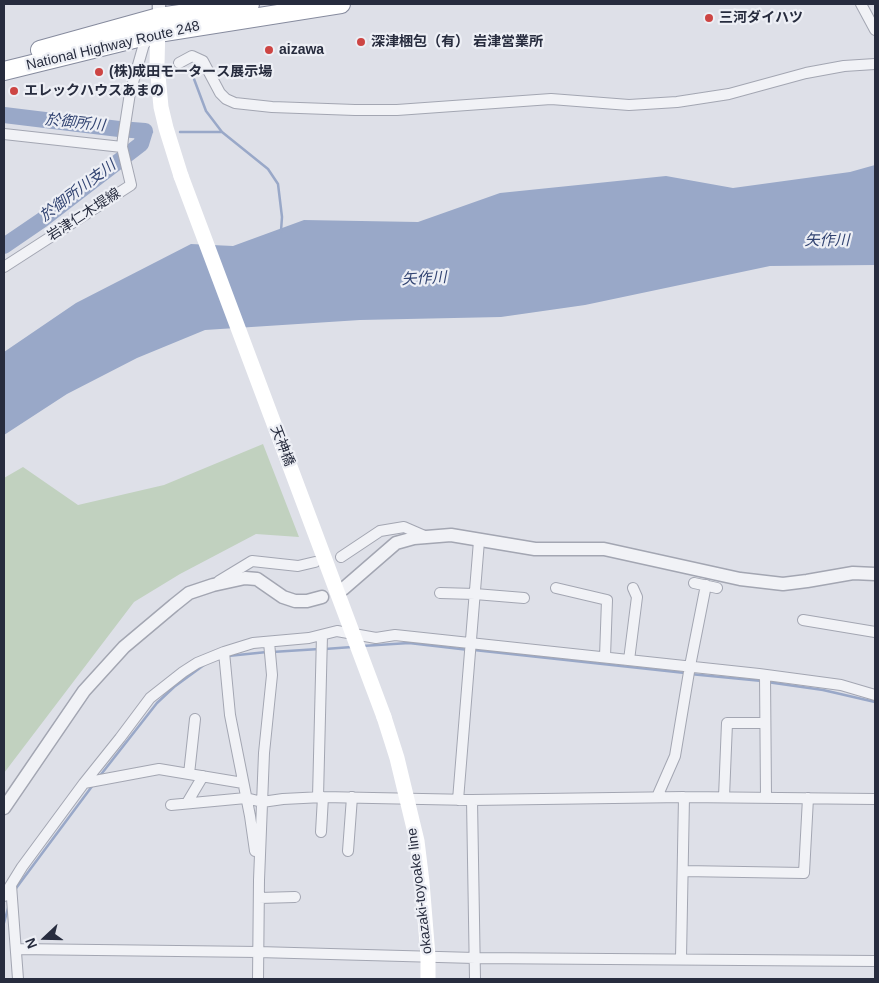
<!DOCTYPE html>
<meta charset="utf-8">
<style>
body{margin:0}
#map{position:relative;width:879px;height:983px;overflow:hidden;background:#dee0e8;font-family:Helvetica,sans-serif}
canvas{display:block}
.frame{position:absolute;inset:0;border:5px solid #272c3e;pointer-events:none}
.north{position:absolute;left:20px;top:913px;width:50px;height:50px;-webkit-text-stroke:4px #edeff5;paint-order:stroke;rotate:249deg;font-size:14px;font-weight:700;line-height:20px;text-align:center;color:#272c3e}
.north::after{content:'';display:block;margin:auto;width:18px;height:22px;background:#272c3e;clip-path:polygon(50% 0,100% 100%,50% 72%,0 100%)}
</style>
<div id="map">
<canvas width="879" height="983"></canvas>
<div class="frame"></div>
<div class="north">N</div>
</div>
<script>
const ctx = document.querySelector('canvas').getContext('2d');
ctx.lineJoin = 'round';
function paint(path, color) { ctx.fillStyle = color; ctx.fill(path, 'evenodd'); }
const toPath = rows => new Path2D(rows.map(r => 'M' + r).join(''));
function stroke(path, color, width, dash) { ctx.strokeStyle = color; ctx.lineWidth = width; ctx.lineCap = dash ? 'butt' : 'round'; ctx.setLineDash(dash || []); ctx.stroke(path); }
function write(font, color, halo, rows, align = 'center') {
  ctx.font = font + ' Helvetica,"Noto Sans JP",sans-serif'; ctx.lineWidth = 4.5; ctx.setLineDash([]); ctx.textBaseline = 'middle'; ctx.strokeStyle = halo; ctx.fillStyle = color; for (const [text, x, y, turn = 0] of rows) {
    ctx.save(); ctx.translate(x, y); ctx.rotate((+turn || 0) * Math.PI / 180); ctx.textAlign = isNaN(turn) ? turn : align; if (halo) ctx.strokeText(text, 0, 0); ctx.fillText(text, 0, 0); ctx.restore();
  }
}
paint(toPath([
 [263,444,299,537,256,534,180,574,134,602,4,773,4,478,23,467,78,505,164,485]
]), '#c1d1bf');
paint(toPath([
 [875,165,875,265,770,266,585,305,501,317,360,320,205,330,137,358,67,394,4,435,4,352,76,303,191,244,233,246,304,220,418,222,500,193,666,176,733,188,850,172]
]), '#99a8c8');
stroke(toPath([
 [194,79,206,111,222,132],
 [145,131,152,132],
 [180,132,222,132,268,169,278,184,282,217,281,231],
 [362,646,409,643,469,650],
 [325,649,352,647],
 [474,650,685,673],
 [272,652,319,649],
 [228,656,267,652],
 [690,674,762,681],
 [767,682,823,690,875,702],
 [99,777,157,703,174,687,204,665],
 [14,891,93,785],
 [4,923,8,908]
]), '#99a8c8', 2.5);
stroke(toPath([
 [4,115,119,129,145,131,141,144,42,220,4,246]
]), '#99a8c8', 16);
const minor = toPath([
 [861,4,875,30],
 [179,63,192,56,203,61,220,93,226,99,235,103,272,107,355,110,397,110,551,99,629,105,677,102,729,94,806,73,844,66,875,64],
 [4,134,122,147],
 [4,267,131,185,122,147,123,138,130,93,144,44,153,37],
 [341,557,380,531,404,527,427,537],
 [219,581,252,561,298,566,315,562],
 [694,583,717,588],
 [556,588,607,600,605,657],
 [440,593,475,594,524,598],
 [803,620,875,632],
 [224,652,230,715,250,816,255,851],
 [629,660,637,597,633,588],
 [765,675,766,797],
 [189,774,195,719],
 [84,783,159,769,243,783],
 [318,797,322,635],
 [657,797,675,756,690,666,706,585],
 [724,797,727,723,765,723],
 [458,800,479,541],
 [472,800,475,979],
 [187,803,203,776],
 [171,805,246,798,262,802,283,799,323,797,472,800,684,797,875,799],
 [321,832,323,797],
 [348,851,352,797],
 [683,871,804,873,808,798],
 [11,885,18,979],
 [4,896,22,867,84,783,120,738,150,698,183,672,197,663,224,652,253,643,309,638,337,631,376,638,395,635,759,674,841,685,875,695],
 [259,898,295,897],
 [16,949,258,952,475,958,875,961],
 [681,958,684,797],
 [258,979,259,880,264,753,272,675,269,642]
]);
const tertiary = toPath([
 [159,17,159,4],
 [343,589,396,543,414,538,451,535,535,549,604,549,740,579,783,584,807,581,853,573,875,574],
 [4,808,84,691,124,647,174,605,189,593,213,585,245,578,257,579,283,597,295,601,307,601,322,597]
]);
const trunk = toPath([
 [40,50,159,17,250,4],
 [4,71,158,33,341,4]
]);
stroke(minor, '#a3a6b2', 12);
stroke(tertiary, '#a3a6b2', 15);
stroke(trunk, '#868b9e', 20);
stroke(minor, '#f1f2f6', 10);
stroke(tertiary, '#f1f2f6', 12);
stroke(toPath([
 [158,23,157,65,161,107,166,128,181,176],
 [384,717,397,758,417,841,422,882,428,956,428,979]
]), '#fff', 15);
stroke(trunk, '#fff', 18);
stroke(toPath([
 [181,176,384,717]
]), '#fff', 15);
for (const [x, y, r, color] of [
 [709,18,5,"#cd4543"],
 [361,42,5,"#cd4543"],
 [269,50,5,"#cd4543"],
 [99,72,5,"#cd4543"],
 [14,91,5,"#cd4543"]
]) { const dot = new Path2D(); dot.arc(x, y, r, 0, 2 * Math.PI); ctx.fillStyle = color; ctx.fill(dot); stroke(dot, '#edeff5', 2); }
write('bold 14px', '#272c3e', '#edeff5', [
 ["三河ダイハツ",719,18],
 ["深津梱包（有） 岩津営業所",371,42],
 ["aizawa",279,50],
 ["(株)成田モータース展示場",109,72],
 ["エレックハウスあまの",24,91]
], 'left');
write('14px', '#272c3e', '#edeff5', [
 ["National Highway Route 248",113,46,-13],
 ["岩津仁木堤線",84,215,-33],
 ["天神橋",282,446,69],
 ["okazaki-toyoake line",420,891,-97]
]);
write('italic 15px', '#324472', '#edeff5', [
 ["於御所川",75,123,6],
 ["於御所川支川",78,191,-37],
 ["矢作川",827,241],
 ["矢作川",424,279,-3]
]);
</script>
